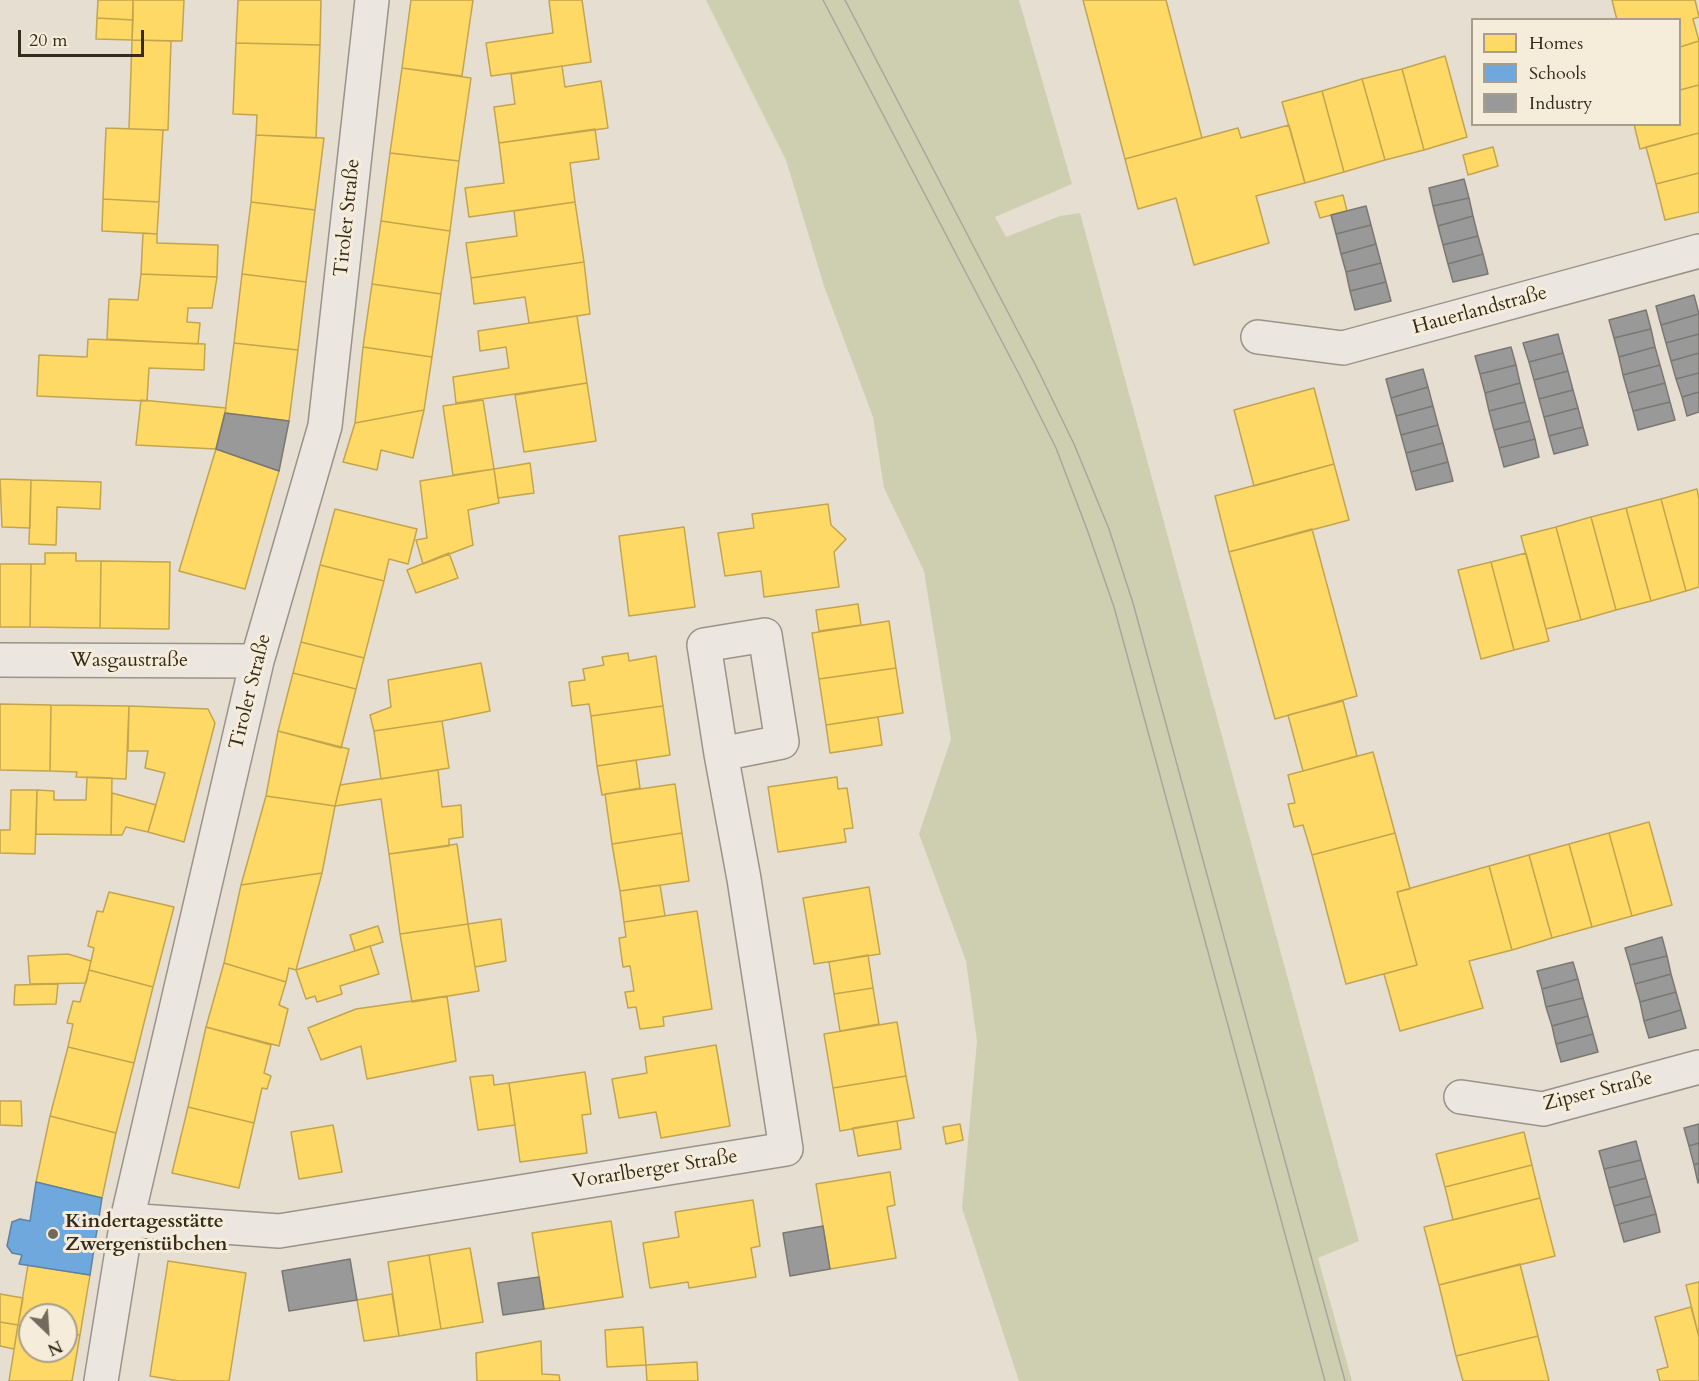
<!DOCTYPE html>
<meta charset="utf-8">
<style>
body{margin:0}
#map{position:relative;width:1699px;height:1381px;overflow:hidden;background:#e6ded0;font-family:Cardo,serif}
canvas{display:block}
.legend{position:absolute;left:1471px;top:18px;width:210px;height:108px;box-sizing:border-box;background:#f5ecda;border:2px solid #a99e8d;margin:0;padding:8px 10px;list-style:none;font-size:18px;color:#362a1a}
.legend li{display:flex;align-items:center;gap:12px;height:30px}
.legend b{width:30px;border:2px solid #a99e8d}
.north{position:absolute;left:18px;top:1303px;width:60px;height:60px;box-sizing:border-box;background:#f5ecda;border:2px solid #a99e8d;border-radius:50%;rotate:155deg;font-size:16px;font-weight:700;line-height:24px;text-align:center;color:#362a1a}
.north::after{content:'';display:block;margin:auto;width:21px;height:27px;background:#74695a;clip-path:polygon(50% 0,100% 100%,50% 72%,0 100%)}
.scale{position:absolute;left:18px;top:30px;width:126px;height:27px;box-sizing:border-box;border:3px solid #362a1a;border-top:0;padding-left:8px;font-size:18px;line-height:21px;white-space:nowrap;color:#362a1a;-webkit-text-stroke:4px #f5ecda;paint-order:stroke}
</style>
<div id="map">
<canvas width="1699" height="1381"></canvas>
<ul class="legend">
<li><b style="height:16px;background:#ffd966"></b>Homes</li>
<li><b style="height:16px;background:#6fa8dc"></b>Schools</li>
<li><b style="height:16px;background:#999"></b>Industry</li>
</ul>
<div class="north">N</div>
<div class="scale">20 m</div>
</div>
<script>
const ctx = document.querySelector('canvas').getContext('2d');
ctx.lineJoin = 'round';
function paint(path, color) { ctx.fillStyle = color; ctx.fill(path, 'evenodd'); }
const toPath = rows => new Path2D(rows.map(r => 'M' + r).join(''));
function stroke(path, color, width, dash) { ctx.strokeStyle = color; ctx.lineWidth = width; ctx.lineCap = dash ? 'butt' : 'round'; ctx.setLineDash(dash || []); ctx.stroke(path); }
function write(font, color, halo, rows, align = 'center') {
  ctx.font = font + ' Cardo,serif'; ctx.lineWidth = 6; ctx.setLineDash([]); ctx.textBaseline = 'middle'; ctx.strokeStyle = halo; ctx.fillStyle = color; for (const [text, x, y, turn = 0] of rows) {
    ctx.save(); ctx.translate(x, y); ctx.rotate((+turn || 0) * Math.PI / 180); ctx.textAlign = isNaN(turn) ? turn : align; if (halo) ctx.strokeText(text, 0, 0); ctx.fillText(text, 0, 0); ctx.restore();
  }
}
paint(toPath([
 [706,0,1019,0,1072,184,995,217,1006,237,1060,216,1080,213,1359,1241,1318,1258,1352,1381,1019,1381,962,1208,977,1041,966,961,919,834,951,739,924,571,884,488,873,417,824,286,786,160]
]), '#cecfb0');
const homes = toPath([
 [98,0,133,0,133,20,97,18,98,0],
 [133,0,184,0,182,41,132,40,133,0],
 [238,0,321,0,320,45,236,43,238,0],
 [411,0,473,0,462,76,402,68,411,0],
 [549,0,582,0,591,62,491,76,486,43,553,33,549,0],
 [1083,0,1166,0,1202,138,1125,159,1083,0],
 [1612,0,1695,0,1699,17,1693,19,1699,41,1680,47,1680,20,1617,20,1612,0],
 [97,18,133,20,132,40,96,39,97,18],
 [132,40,171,41,168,130,129,129,132,40],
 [1699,41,1699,85,1680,90,1680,47,1699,41],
 [236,43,320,45,316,138,256,135,257,115,233,114,236,43],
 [1445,56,1467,137,1424,150,1402,69,1445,56],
 [562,66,565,87,601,81,608,128,499,143,494,107,515,104,511,74,562,66],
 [402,68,471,78,459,161,390,153,402,68],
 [1402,69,1424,150,1385,160,1362,79,1402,69],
 [1362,79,1385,160,1344,172,1322,91,1362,79],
 [1699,85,1699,133,1640,149,1634,124,1680,124,1680,90,1699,85],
 [1322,91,1344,172,1305,183,1282,102,1322,91],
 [1289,125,1305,183,1256,196,1269,243,1194,265,1176,198,1138,209,1125,159,1238,128,1241,138,1289,125],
 [106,128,163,130,159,202,103,199,106,128],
 [595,129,599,159,570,163,575,202,469,217,465,188,504,183,499,143,595,129],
 [1699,133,1699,173,1656,184,1646,147,1699,133],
 [256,135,324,138,315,210,251,202,256,135],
 [1493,147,1498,166,1468,175,1463,155,1493,147],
 [390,153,459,161,450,231,381,221,390,153],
 [1699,173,1699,212,1665,220,1656,184,1699,173],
 [1343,195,1347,211,1320,218,1315,202,1343,195],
 [103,199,159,202,157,234,102,231,103,199],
 [251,202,315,210,306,282,242,274,251,202],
 [575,202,584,262,471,278,466,243,517,236,514,211,575,202],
 [381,221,450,231,441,294,372,284,381,221],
 [143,233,157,234,157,243,218,245,217,277,141,274,143,233],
 [584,262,590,314,529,323,525,297,474,304,471,278,584,262],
 [141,274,217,277,212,308,188,308,187,322,200,323,198,344,107,339,109,299,138,300,141,274],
 [242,274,306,282,298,350,234,343,242,274],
 [372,284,441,294,432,357,363,347,372,284],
 [577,316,587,383,456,403,453,377,509,368,506,347,480,351,478,331,577,316],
 [88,339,205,344,204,370,149,368,147,401,37,396,39,355,87,357,88,339],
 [234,343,298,350,289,421,225,413,234,343],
 [363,347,432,357,424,410,355,423,363,347],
 [587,383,596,441,524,452,515,395,587,383],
 [1314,388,1334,464,1254,486,1234,410,1314,388],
 [141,400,226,408,216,449,136,445,141,400],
 [483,400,494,469,453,475,443,406,483,400],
 [424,410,413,458,381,450,377,470,343,462,355,423,424,410],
 [216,449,279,471,245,589,179,571,216,449],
 [530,463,534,493,498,498,494,469,530,463],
 [1334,464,1349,520,1229,552,1215,496,1334,464],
 [494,469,499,503,468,510,473,545,423,564,416,540,427,538,420,481,494,469],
 [0,479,31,480,30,528,2,527,0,479],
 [31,480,101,482,100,509,57,507,56,545,29,544,31,480],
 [1697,489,1699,499,1699,587,1686,591,1661,499,1697,489],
 [1661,499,1686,591,1651,601,1626,508,1661,499],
 [828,504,831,525,846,539,834,552,839,587,764,597,761,571,725,576,718,533,754,528,752,514,828,504],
 [1626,508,1651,601,1616,610,1591,517,1626,508],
 [335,509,417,529,408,564,389,559,384,581,320,565,335,509],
 [1591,517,1616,610,1581,620,1556,527,1591,517],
 [684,527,695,607,629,616,619,536,684,527],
 [1556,527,1581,620,1546,629,1521,536,1556,527],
 [1312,529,1357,696,1275,719,1229,552,1312,529],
 [45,553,76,553,76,561,101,561,100,628,30,627,31,564,45,564,45,553],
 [449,553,458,578,416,593,407,570,449,553],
 [1526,553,1549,641,1514,650,1491,562,1526,553],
 [101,561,170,562,169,629,100,628,101,561],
 [1491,562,1514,650,1481,659,1458,570,1491,562],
 [0,564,31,564,30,627,0,627,0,564],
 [320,565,384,581,364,658,301,642,320,565],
 [858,604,861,625,819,631,816,610,858,604],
 [889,621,896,668,819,679,812,633,889,621],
 [301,642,364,658,356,689,293,673,301,642],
 [628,653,629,661,656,656,663,706,591,716,589,704,572,706,569,682,585,680,583,669,604,665,602,657,628,653],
 [481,663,490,711,442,721,374,731,370,715,391,707,388,680,481,663],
 [896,668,903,713,826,725,819,679,896,668],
 [293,673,356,689,341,748,278,731,293,673],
 [1343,701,1357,756,1303,771,1288,715,1343,701],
 [0,704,51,705,50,771,0,770,0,704],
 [51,705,129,706,126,779,76,777,77,772,50,771,51,705],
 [129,706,208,709,215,723,184,842,148,832,165,773,145,768,148,751,128,751,129,706],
 [663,706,670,755,597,766,591,716,663,706],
 [878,717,882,745,830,753,826,725,878,717],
 [442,721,449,768,381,779,374,731,442,721],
 [278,731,349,749,335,806,266,796,278,731],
 [1373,752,1395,833,1312,855,1303,825,1294,827,1288,804,1295,803,1288,775,1373,752],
 [636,760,640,788,602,795,597,766,636,760],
 [438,770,442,807,461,805,463,837,449,839,449,846,389,854,381,799,335,806,340,785,438,770],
 [87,777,112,778,111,835,36,834,37,790,54,791,54,800,86,800,87,777],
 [837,777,838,789,847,788,853,828,844,829,846,842,778,852,768,787,837,777],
 [675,784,682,833,612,844,605,794,675,784],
 [11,790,37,790,35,854,0,853,0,830,10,830,11,790],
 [112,793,156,805,148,832,126,827,122,835,111,835,112,793],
 [266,796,335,806,322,873,241,885,266,796],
 [1649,822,1672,905,1632,916,1609,833,1649,822],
 [682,833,689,881,620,891,612,844,682,833],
 [1395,833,1410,889,1397,892,1417,965,1346,984,1312,855,1395,833],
 [1609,833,1632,916,1592,927,1569,844,1609,833],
 [457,844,468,924,400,934,389,854,457,844],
 [1569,844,1592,927,1552,938,1529,855,1569,844],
 [1529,855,1552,938,1512,950,1489,866,1529,855],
 [1489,866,1512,950,1469,961,1483,1008,1400,1031,1384,974,1417,965,1397,892,1489,866],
 [322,873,296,970,289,968,286,982,224,963,241,885,322,873],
 [660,885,665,916,624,922,620,891,660,885],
 [869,887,880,954,814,964,803,898,869,887],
 [109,892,174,907,153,987,89,970,94,948,88,946,97,911,103,912,109,892],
 [697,911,712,1009,663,1017,664,1026,640,1029,636,1007,628,1008,625,992,634,991,630,966,623,967,619,938,626,937,624,922,697,911],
 [501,919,506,961,475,967,468,924,501,919],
 [468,924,479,991,412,1002,400,934,468,924],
 [378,926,383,942,355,951,350,935,378,926],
 [370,946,379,974,340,986,342,994,317,1002,315,996,306,999,296,970,370,946],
 [68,954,91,961,86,983,30,984,28,956,68,954],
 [868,955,873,988,834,994,829,962,868,955],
 [224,963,286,982,279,1005,288,1009,279,1046,206,1027,224,963],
 [89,970,153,987,134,1063,68,1047,73,1024,67,1023,73,1001,80,1002,89,970],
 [58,984,56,1004,14,1005,15,985,58,984],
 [873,988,879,1024,840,1031,834,994,873,988],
 [447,996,456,1061,367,1079,361,1046,321,1060,308,1028,356,1009,447,996],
 [897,1022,906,1076,833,1088,824,1034,897,1022],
 [206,1027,271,1045,264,1073,271,1076,267,1089,262,1088,254,1123,188,1107,206,1027],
 [716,1045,730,1126,661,1138,656,1112,619,1118,612,1079,647,1073,645,1057,716,1045],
 [68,1047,134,1063,116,1133,50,1116,68,1047],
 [585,1072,591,1114,582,1115,587,1153,520,1162,509,1083,585,1072],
 [493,1075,494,1085,509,1083,515,1125,478,1130,470,1077,493,1075],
 [906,1076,914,1118,840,1131,833,1088,906,1076],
 [0,1101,21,1101,22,1126,0,1125,0,1101],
 [188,1107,254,1123,239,1188,172,1173,188,1107],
 [50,1116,116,1133,102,1198,36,1182,50,1116],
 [897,1121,901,1149,858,1156,853,1128,897,1121],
 [960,1124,963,1140,946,1144,943,1127,960,1124],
 [333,1125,342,1172,299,1179,291,1132,333,1125],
 [1524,1132,1532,1165,1445,1187,1436,1154,1524,1132],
 [1532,1165,1540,1198,1453,1220,1445,1187,1532,1165],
 [890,1172,895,1205,887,1207,896,1258,830,1269,816,1184,890,1172],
 [1540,1198,1555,1256,1439,1285,1424,1227,1540,1198],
 [753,1200,760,1246,751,1248,756,1277,689,1288,688,1282,650,1288,643,1243,679,1237,675,1212,753,1200],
 [611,1221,623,1297,544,1309,532,1233,611,1221],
 [470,1248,483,1322,441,1329,429,1255,470,1248],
 [429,1255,441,1329,399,1336,388,1262,429,1255],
 [168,1261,246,1273,229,1381,179,1381,150,1376,168,1261],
 [1520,1264,1538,1336,1456,1356,1439,1285,1520,1264],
 [28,1265,90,1275,80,1335,66,1333,66,1315,30,1315,30,1327,18,1325,28,1265],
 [1699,1282,1699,1337,1686,1285,1699,1282],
 [0,1294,23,1298,18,1325,0,1322,0,1294],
 [392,1294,399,1336,364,1341,357,1300,392,1294],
 [1691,1307,1699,1337,1699,1381,1660,1381,1657,1370,1668,1367,1655,1317,1691,1307],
 [0,1322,18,1325,14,1349,0,1346,0,1322],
 [18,1325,30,1327,30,1351,66,1351,66,1333,80,1335,72,1381,9,1381,18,1325],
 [643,1327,646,1365,607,1367,605,1330,643,1327],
 [1538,1336,1549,1381,1463,1381,1456,1356,1538,1336],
 [541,1341,542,1374,559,1375,560,1381,477,1381,476,1353,541,1341],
 [697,1362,698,1381,647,1381,646,1365,697,1362]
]);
paint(homes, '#ffd966');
stroke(homes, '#c3a44f', 1.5);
const schools = toPath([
 [36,1182,102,1198,90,1275,19,1264,22,1255,12,1253,7,1246,12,1222,20,1219,30,1221,36,1182]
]);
paint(schools, '#6fa8dc');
stroke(schools, '#5e82a2', 1.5);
const industry = toPath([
 [1464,179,1469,198,1433,206,1429,188,1464,179],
 [1469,198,1473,216,1438,226,1433,206,1469,198],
 [1366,206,1371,225,1336,234,1331,215,1366,206],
 [1473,216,1478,236,1443,245,1438,226,1473,216],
 [1371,225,1376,244,1341,254,1336,234,1371,225],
 [1478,236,1483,254,1448,264,1443,245,1478,236],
 [1376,244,1381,263,1346,272,1341,254,1376,244],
 [1483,254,1488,274,1453,282,1448,264,1483,254],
 [1381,263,1386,282,1350,291,1346,272,1381,263],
 [1386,282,1391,301,1355,310,1350,291,1386,282],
 [1694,295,1699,314,1661,325,1656,306,1694,295],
 [1646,310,1651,329,1614,338,1609,320,1646,310],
 [1699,314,1699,334,1666,343,1661,325,1699,314],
 [1651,329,1655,347,1619,357,1614,338,1651,329],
 [1558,334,1563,353,1529,362,1523,343,1558,334],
 [1699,334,1699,353,1671,361,1666,343,1699,334],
 [1511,347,1516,365,1480,374,1475,356,1511,347],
 [1655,347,1660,365,1623,375,1619,357,1655,347],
 [1563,353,1568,371,1534,380,1529,362,1563,353],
 [1699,353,1699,373,1676,379,1671,361,1699,353],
 [1516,365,1520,383,1485,393,1480,374,1516,365],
 [1660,365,1665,383,1628,393,1623,375,1660,365],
 [1423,369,1428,387,1391,398,1386,379,1423,369],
 [1568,371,1573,390,1539,399,1534,380,1568,371],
 [1699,373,1699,392,1682,397,1676,379,1699,373],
 [1520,383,1525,402,1489,411,1485,393,1520,383],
 [1665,383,1670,402,1633,411,1628,393,1665,383],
 [1428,387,1433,406,1396,416,1391,398,1428,387],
 [1573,390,1578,408,1544,417,1539,399,1573,390],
 [1699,392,1699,412,1687,416,1682,397,1699,392],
 [1525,402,1530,421,1494,430,1489,411,1525,402],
 [1670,402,1675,420,1638,430,1633,411,1670,402],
 [1433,406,1438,425,1401,435,1396,416,1433,406],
 [1578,408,1583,427,1549,436,1544,417,1578,408],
 [225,413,289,421,279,471,216,449,225,413],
 [1530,421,1535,439,1499,448,1494,430,1530,421],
 [1438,425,1443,443,1406,453,1401,435,1438,425],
 [1583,427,1588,445,1554,454,1549,436,1583,427],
 [1535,439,1539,457,1504,467,1499,448,1535,439],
 [1443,443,1448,462,1411,472,1406,453,1443,443],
 [1448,462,1453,481,1416,490,1411,472,1448,462],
 [1662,937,1667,956,1630,965,1625,948,1662,937],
 [1667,956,1671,974,1635,984,1630,965,1667,956],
 [1573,962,1578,979,1542,989,1537,971,1573,962],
 [1671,974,1676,992,1640,1002,1635,984,1671,974],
 [1578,979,1583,998,1546,1007,1542,989,1578,979],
 [1676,992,1681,1010,1644,1021,1640,1002,1676,992],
 [1583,998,1588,1016,1552,1026,1546,1007,1583,998],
 [1681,1010,1686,1028,1649,1038,1644,1021,1681,1010],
 [1588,1016,1593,1034,1556,1044,1552,1026,1588,1016],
 [1593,1034,1598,1052,1561,1062,1556,1044,1593,1034],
 [1699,1124,1699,1143,1689,1146,1684,1128,1699,1124],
 [1636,1141,1641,1160,1604,1169,1599,1151,1636,1141],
 [1699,1143,1699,1163,1694,1165,1689,1146,1699,1143],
 [1641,1160,1646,1178,1609,1188,1604,1169,1641,1160],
 [1699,1163,1699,1182,1698,1183,1694,1165,1699,1163],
 [1646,1178,1651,1196,1614,1206,1609,1188,1646,1178],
 [1651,1196,1656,1214,1619,1224,1614,1206,1651,1196],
 [1656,1214,1660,1232,1624,1242,1619,1224,1656,1214],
 [823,1226,830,1269,790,1276,783,1233,823,1226],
 [350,1259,357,1300,289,1311,282,1271,350,1259],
 [539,1277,544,1309,503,1315,498,1283,539,1277]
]);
paint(industry, '#999');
stroke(industry, '#7b7873', 1.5);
const minor = toPath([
 [1258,337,1343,348,1699,251],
 [0,660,257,661],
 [1461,1097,1543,1109,1699,1067],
 [127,1220,279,1231,786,1149,744,879,721,754,704,645,765,635,782,742,721,754],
 [101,1381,127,1220,257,661,325,426,372,0]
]);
stroke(minor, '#999389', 36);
stroke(minor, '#ebe7e0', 33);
stroke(toPath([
 [823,0,1020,376,1056,448,1088,532,1114,607,1325,1381],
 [845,0,1037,368,1074,444,1109,529,1133,603,1345,1381]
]), '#aaa69f', 1.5);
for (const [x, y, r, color] of [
 [53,1234,6,"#74695a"]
]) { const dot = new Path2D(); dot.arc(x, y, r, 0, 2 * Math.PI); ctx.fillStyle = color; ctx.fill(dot); stroke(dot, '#f5ecda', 2); }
write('20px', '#362a1a', '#f5ecda', [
 ["Tiroler Straße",348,218,-84],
 ["Hauerlandstraße",1480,311,-15],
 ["Wasgaustraße",129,661],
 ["Tiroler Straße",251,692,-76],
 ["Zipser Straße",1598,1092,-14],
 ["Vorarlberger Straße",655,1170,-9]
]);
write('bold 20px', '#362a1a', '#f5ecda', [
 ["Kindertagesstätte",65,1222],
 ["Zwergenstübchen",65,1245]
], 'left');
</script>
